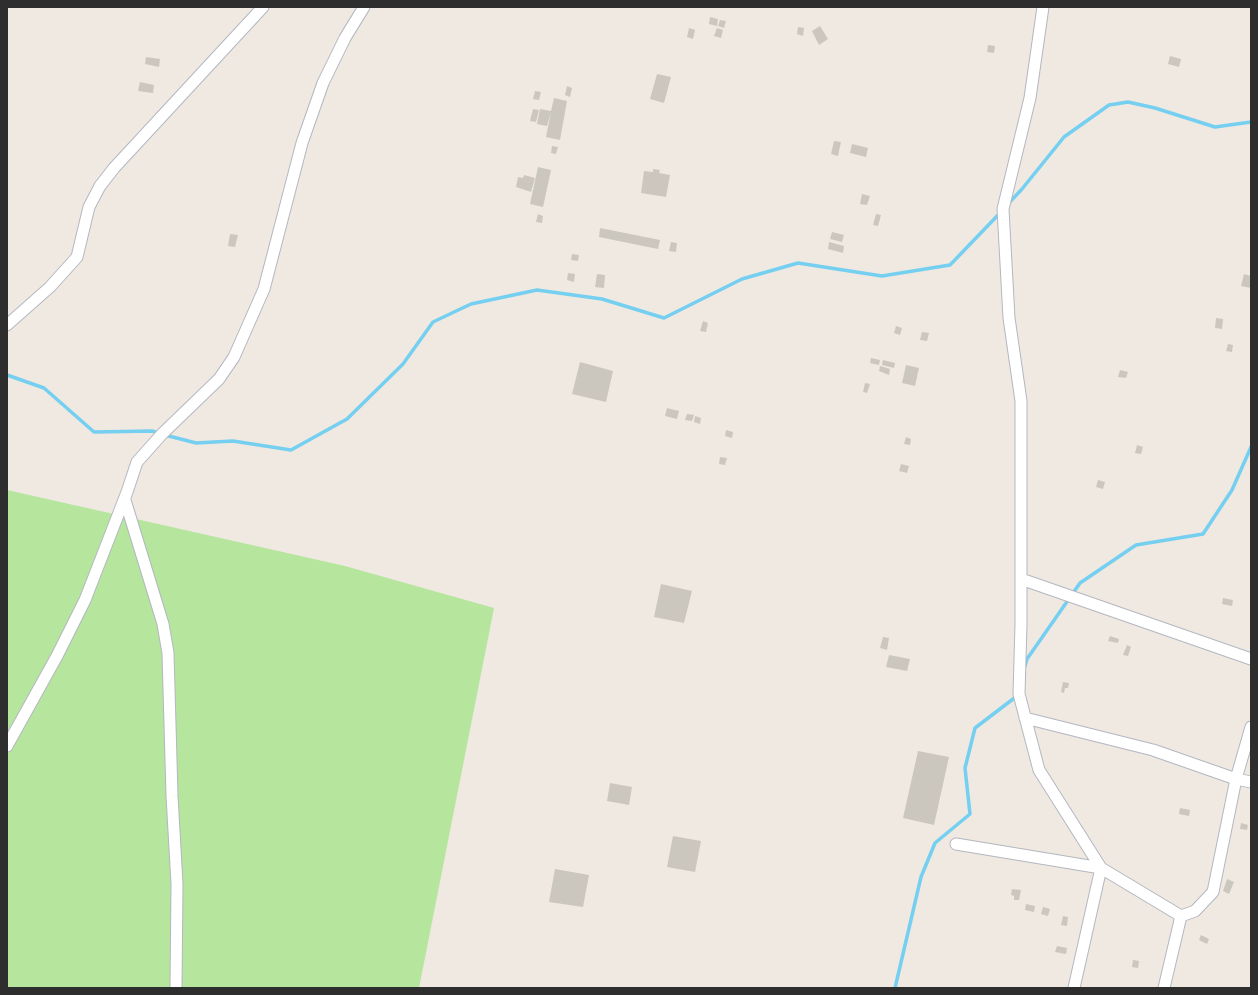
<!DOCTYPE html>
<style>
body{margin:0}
#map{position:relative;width:1258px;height:995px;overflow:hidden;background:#efe9e1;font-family:"Golos Text",sans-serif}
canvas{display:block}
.frame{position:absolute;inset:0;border:8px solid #2e2e2e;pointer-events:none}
</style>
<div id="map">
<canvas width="1258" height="995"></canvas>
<div class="frame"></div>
</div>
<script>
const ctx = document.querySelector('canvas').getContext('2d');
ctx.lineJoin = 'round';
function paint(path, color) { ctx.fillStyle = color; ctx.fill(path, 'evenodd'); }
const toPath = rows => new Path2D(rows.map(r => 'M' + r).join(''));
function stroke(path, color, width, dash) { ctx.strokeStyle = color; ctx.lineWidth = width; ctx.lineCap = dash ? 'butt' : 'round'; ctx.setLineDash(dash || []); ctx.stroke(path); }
paint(toPath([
 [7,490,345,566,494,608,419,988,7,988]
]), '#b6e59e');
stroke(toPath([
 [1007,205,1022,189,1064,137,1109,105,1128,102,1155,108,1215,127,1251,122],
 [7,375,44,388,94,432,152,431,159,433],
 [165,435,196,443,233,441,291,450,347,419,403,364,433,322,471,304,537,290,602,299,664,318,742,279,798,263,882,276,950,265,1000,213],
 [1024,669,1027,659,1080,583,1136,545,1203,534,1232,490,1251,447],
 [895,988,921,877,935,843,970,814,965,768,975,728,1017,696]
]), '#75cff0', 3.5);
paint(toPath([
 [710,17,718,19,717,26,709,24],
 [720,20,726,21,724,28,718,26],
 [820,26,828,39,819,45,812,31],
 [798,27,804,28,803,36,797,34],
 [689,28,695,30,693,39,687,37],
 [717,28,723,30,721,38,714,36],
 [988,45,995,46,994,53,987,52],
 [1170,56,1181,59,1179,67,1168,64],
 [146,57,160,59,159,67,145,64],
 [657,74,671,77,664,103,650,99],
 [140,82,154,85,153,93,138,91],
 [567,86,572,88,570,97,565,95],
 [535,91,541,92,539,100,533,99],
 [554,98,567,101,560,140,546,137,551,112,547,126,537,124,540,109,551,111],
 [533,109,539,110,536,122,530,121],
 [834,141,841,142,838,156,831,154],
 [852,144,868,148,866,157,850,153],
 [552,146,558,147,556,154,551,153],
 [538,167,551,170,543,207,530,204],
 [653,169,660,170,659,173,670,175,666,197,641,193,644,171,653,172],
 [524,175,535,178,531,192,516,187,518,177,523,178],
 [862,194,870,196,867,205,860,204],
 [538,214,543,216,542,223,536,222],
 [876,214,881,215,878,226,873,225],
 [600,228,660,240,658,249,599,237],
 [832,232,844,235,842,242,830,239],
 [230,234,238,235,235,247,228,246],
 [671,242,677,243,676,252,669,251],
 [829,242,844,246,843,253,828,249],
 [572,254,579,255,578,261,571,260],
 [568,273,575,274,574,282,567,280],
 [597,274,605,275,604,288,595,287],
 [1244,274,1251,276,1251,288,1241,286],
 [1216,318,1223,319,1222,329,1215,328],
 [703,321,708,323,706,332,700,331],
 [896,326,902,328,900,335,894,333],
 [922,332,929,333,927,341,920,340],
 [1228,344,1233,345,1232,352,1226,351],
 [871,358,880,360,879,365,870,363],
 [883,360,895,363,894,368,882,365],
 [580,362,613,371,606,402,572,394],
 [906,365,919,368,915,386,902,383],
 [880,366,890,369,889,375,879,371],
 [1120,370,1128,372,1126,378,1118,377],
 [865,383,870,384,867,393,863,392],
 [667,408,679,411,677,419,665,416],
 [687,414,694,415,692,421,685,420],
 [695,416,701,418,700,424,694,422],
 [726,430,733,432,732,438,725,436],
 [906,437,911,439,910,445,904,444],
 [1137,445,1143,447,1141,454,1135,453],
 [720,457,727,458,725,465,719,464],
 [901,464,909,466,907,473,899,471],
 [1098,480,1105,482,1103,489,1096,487],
 [661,584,692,591,684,623,654,617],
 [1223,598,1233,600,1232,606,1222,604],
 [1110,636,1119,639,1118,643,1108,641],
 [883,637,889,638,887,650,880,648],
 [1127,645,1131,647,1128,656,1123,655],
 [889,655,910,659,907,671,886,667],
 [1063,682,1069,683,1068,688,1065,688,1064,693,1061,692],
 [918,751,949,757,934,825,903,818],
 [610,783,632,787,629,805,607,801],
 [1180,808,1190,810,1189,816,1179,814],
 [1241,823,1248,825,1247,830,1240,829],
 [673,836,701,841,695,872,667,867],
 [555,869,589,875,583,907,549,902],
 [1227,879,1234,882,1229,894,1223,891],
 [1012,889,1021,890,1019,900,1014,900,1014,896,1011,895],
 [1026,904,1035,906,1034,912,1025,910],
 [1043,907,1050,909,1048,916,1041,914],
 [1063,916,1068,917,1067,926,1061,925],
 [1201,935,1209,939,1207,944,1199,940],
 [1057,946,1067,948,1066,954,1055,952],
 [1133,960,1139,961,1138,968,1132,967]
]), '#cbc7bf');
const minor = toPath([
 [1043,7,1030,98,1003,209,1009,318,1021,401,1021,624,1019,694,1039,770,1101,868,1074,988],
 [7,325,50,287,77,257,89,207,100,186,114,168,263,7],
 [125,500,163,624,168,653,172,796,177,884,176,988],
 [1021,579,1251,659],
 [1025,718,1153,750,1236,779,1251,782],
 [7,746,57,656,85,600,127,492,137,462,162,434,219,379,234,357,264,289,302,143,323,83,345,38,364,7],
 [956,844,1101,868,1181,916,1195,911,1213,892,1236,779,1251,727],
 [1164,988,1181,916]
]);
stroke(minor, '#b4b7c1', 13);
stroke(minor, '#fff', 11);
</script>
